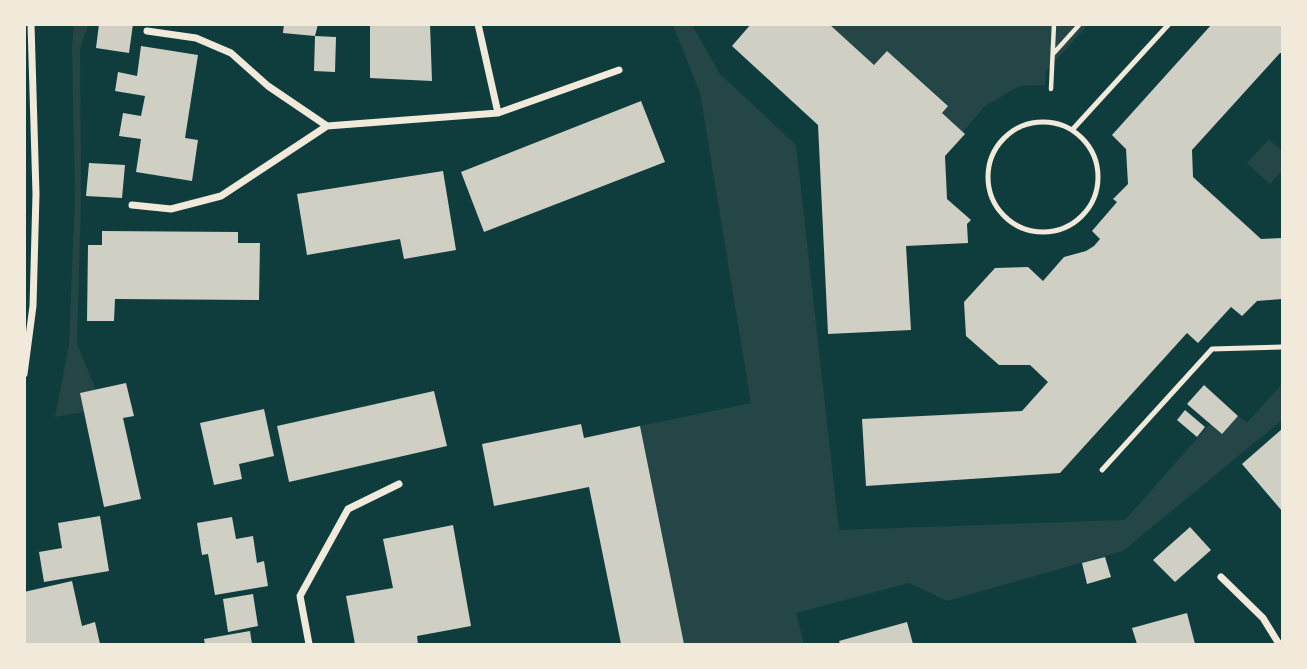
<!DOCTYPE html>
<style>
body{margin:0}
#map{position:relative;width:1307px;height:669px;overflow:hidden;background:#0f3d3e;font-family:Karla,sans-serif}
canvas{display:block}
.frame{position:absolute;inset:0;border:26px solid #f1e9da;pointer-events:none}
</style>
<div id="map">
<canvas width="1307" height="669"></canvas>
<div class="frame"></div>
</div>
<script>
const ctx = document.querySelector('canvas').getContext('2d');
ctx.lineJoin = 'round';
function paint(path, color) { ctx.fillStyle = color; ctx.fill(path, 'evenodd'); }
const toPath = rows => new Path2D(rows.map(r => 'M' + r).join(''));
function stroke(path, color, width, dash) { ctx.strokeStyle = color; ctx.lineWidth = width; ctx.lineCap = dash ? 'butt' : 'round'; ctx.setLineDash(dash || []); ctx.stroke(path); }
paint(toPath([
 [74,25,88,25,80,49,81,196,77,344,96,390,80,393,84,412,55,417,69,345,75,197,72,47],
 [673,25,694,25,693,27,720,74,796,145,839,530,1125,520,1210,424,1221,434,1238,416,1247,423,1282,384,1282,420,1123,551,947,601,909,583,796,613,804,644,684,644,640,426,751,403,700,93],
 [829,25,1088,25,1046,71,1045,85,1020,86,1004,95,985,106,963,132,942,113,948,105,887,51,874,65],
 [1269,139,1282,151,1282,171,1270,184,1247,163]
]), '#244646');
paint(toPath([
 [99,24,133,24,129,53,96,48],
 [284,24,318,24,315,36,336,37,335,72,314,71,315,36,283,33],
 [370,24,430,24,432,81,370,78],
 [751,24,829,24,874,65,887,51,948,106,942,113,965,134,945,156,947,199,971,220,967,224,968,243,906,246,911,330,828,334,818,125,732,46],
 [1212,24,1282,24,1282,53,1280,53,1192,150,1193,177,1261,239,1282,238,1282,299,1257,301,1242,316,1231,307,1198,343,1187,333,1060,473,866,486,862,419,1022,411,1048,382,1030,365,999,365,966,336,964,302,995,268,1028,267,1043,281,1064,257,1086,251,1094,246,1100,239,1092,231,1117,202,1113,199,1128,184,1126,149,1112,135],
 [141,46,198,55,185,138,198,140,192,181,136,172,141,139,119,136,123,113,141,116,145,96,115,91,118,72,137,76],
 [641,101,665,162,484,232,461,172],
 [89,163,125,165,122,198,86,196],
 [443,171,456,250,404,259,400,239,307,255,297,194],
 [102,231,238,232,238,243,260,243,259,300,115,299,114,321,87,321,88,245,102,245],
 [126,383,134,416,123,418,141,499,104,507,80,393],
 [1204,385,1238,416,1222,434,1187,404],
 [434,391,447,446,289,482,277,426],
 [264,409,274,456,239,464,242,479,214,485,200,423],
 [1185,410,1205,427,1197,437,1177,420],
 [581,424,584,438,640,426,684,644,621,644,589,487,494,506,482,444],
 [1282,429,1282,511,1242,464],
 [100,516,109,571,44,582,39,552,62,548,58,523],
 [232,517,236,539,253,536,257,563,264,561,268,586,215,595,208,554,202,555,197,523],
 [453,525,471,626,417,636,418,644,355,644,346,596,393,588,383,539],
 [1190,527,1211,550,1175,582,1153,560],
 [1105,557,1111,577,1087,584,1082,563],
 [72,581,82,626,95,622,100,644,26,644,24,592],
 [253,594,258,626,228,632,223,599],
 [1187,613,1195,644,1137,644,1132,628],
 [907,622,913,644,840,644,839,641],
 [250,631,252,644,205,644,204,639]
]), '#cfcfc3');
stroke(toPath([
 [1053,54,1080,24],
 [1051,89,1054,24]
]), '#f1e9da', 4.5);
stroke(toPath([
 '988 177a55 55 0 1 1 110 0a55 55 0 1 1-110 0Z',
 [1073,129,1169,24],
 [1102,470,1212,349,1282,347]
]), '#f1e9da', 5);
stroke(toPath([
 [478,24,498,113],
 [147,31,196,38,231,53,268,86,327,126],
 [132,205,171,209,221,196,327,126,498,113,619,70],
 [24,374,33,306,36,194,31,24],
 [1221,577,1263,618,1279,644],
 [309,644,300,596,348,509,399,484]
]), '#f1e9da', 7);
</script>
